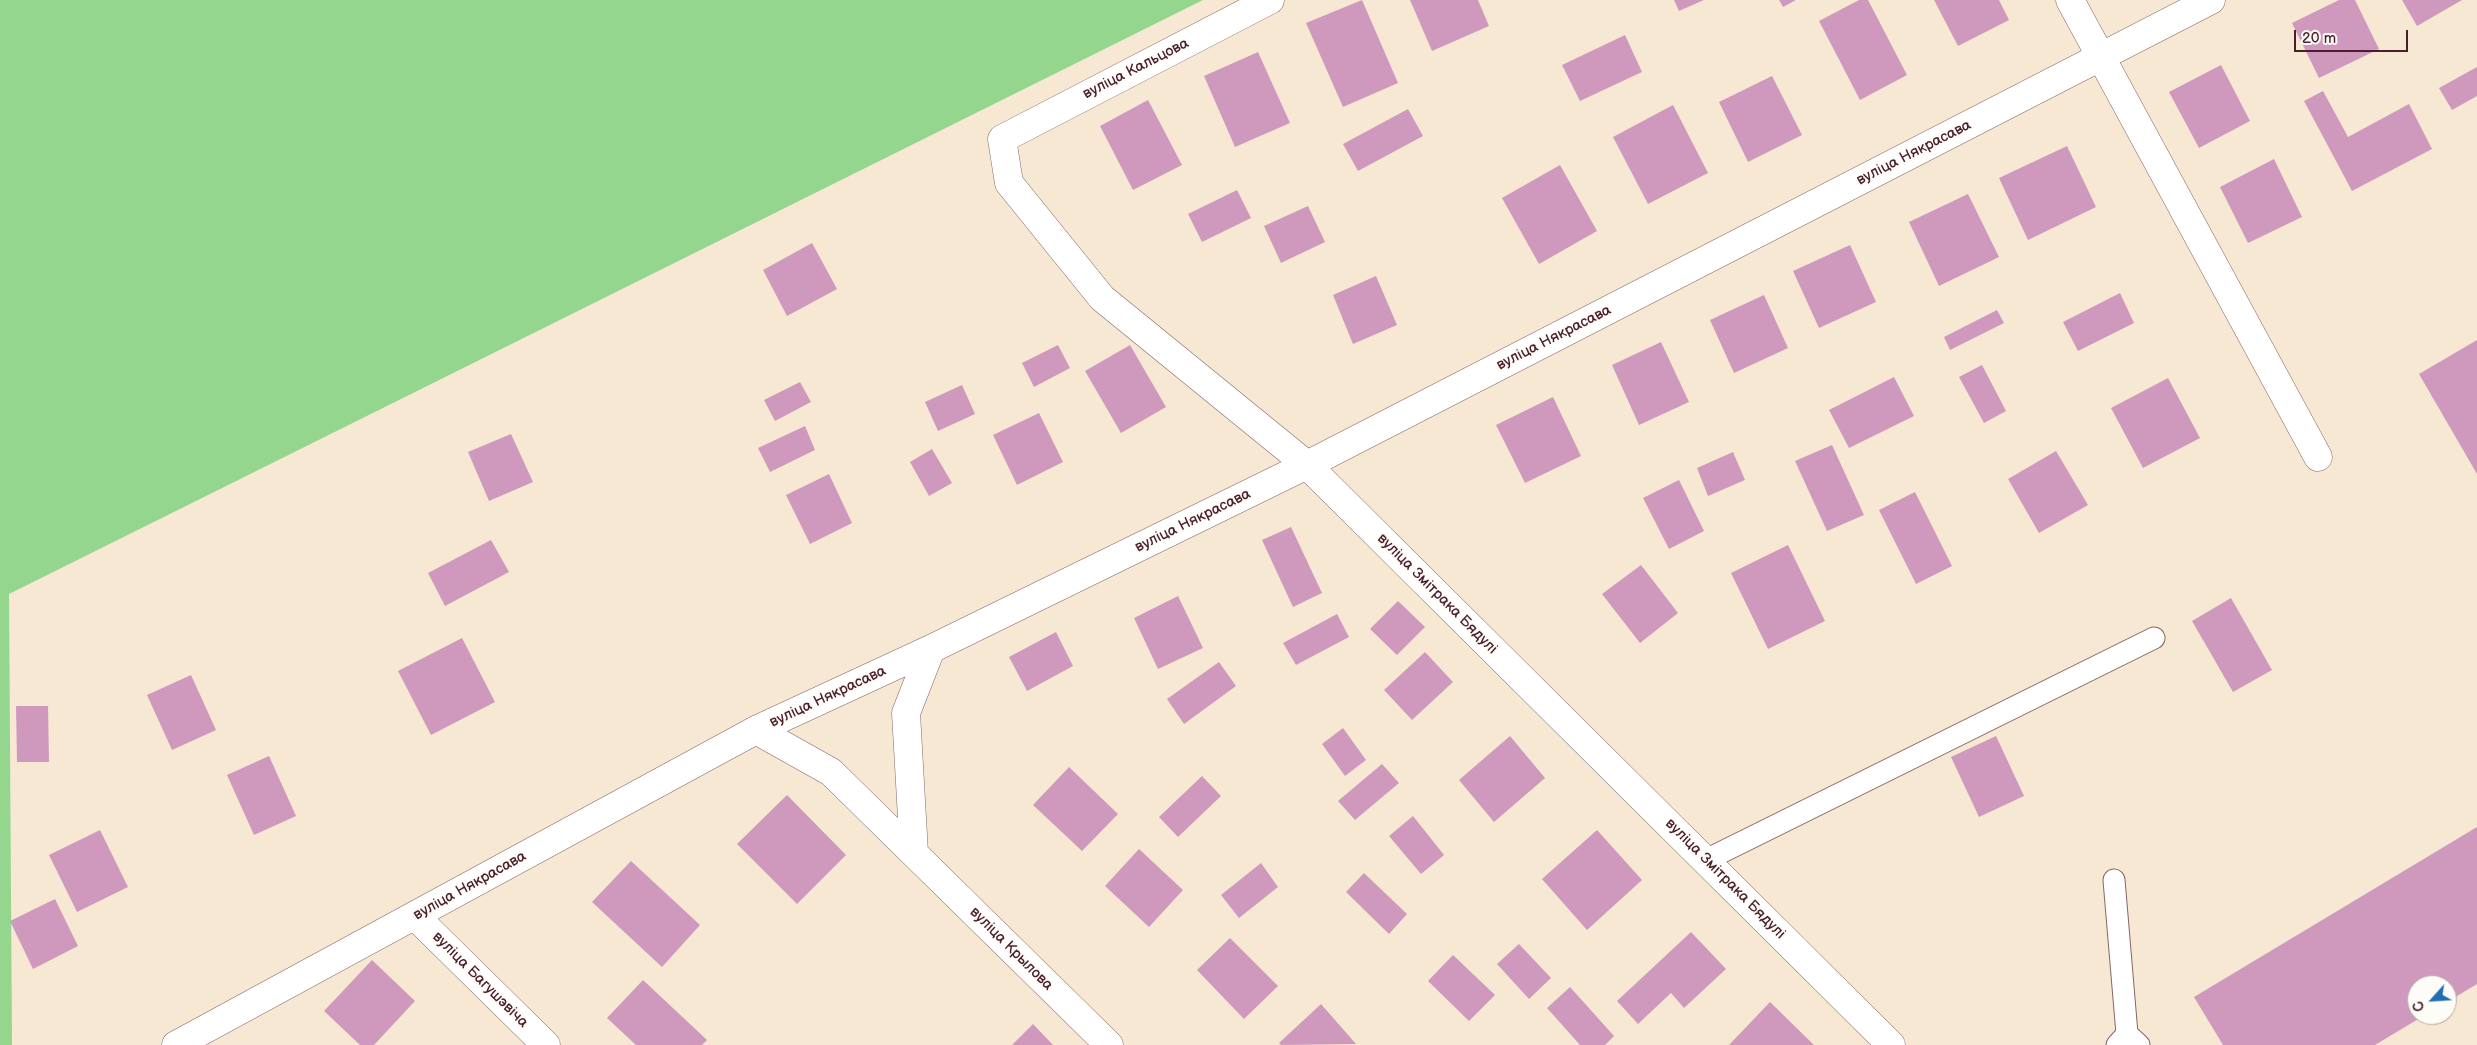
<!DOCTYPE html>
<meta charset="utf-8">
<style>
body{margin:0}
#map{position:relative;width:2477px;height:1045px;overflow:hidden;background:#f6e8d2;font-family:"Balsamiq Sans",sans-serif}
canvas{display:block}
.north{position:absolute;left:2407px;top:975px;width:50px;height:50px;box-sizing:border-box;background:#fdfcf7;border:1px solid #b5a4a5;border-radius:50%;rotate:244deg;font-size:14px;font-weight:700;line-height:20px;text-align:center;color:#4a1f2b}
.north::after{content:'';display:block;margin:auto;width:18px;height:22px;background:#1f6fb2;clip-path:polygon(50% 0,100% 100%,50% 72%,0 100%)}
.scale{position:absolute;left:2294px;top:30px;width:114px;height:22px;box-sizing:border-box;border:2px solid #4a1f2b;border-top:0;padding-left:6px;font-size:15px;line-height:18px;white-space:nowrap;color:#4a1f2b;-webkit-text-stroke:4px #fdfcf7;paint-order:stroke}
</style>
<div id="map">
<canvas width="2477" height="1045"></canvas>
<div class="north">С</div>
<div class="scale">20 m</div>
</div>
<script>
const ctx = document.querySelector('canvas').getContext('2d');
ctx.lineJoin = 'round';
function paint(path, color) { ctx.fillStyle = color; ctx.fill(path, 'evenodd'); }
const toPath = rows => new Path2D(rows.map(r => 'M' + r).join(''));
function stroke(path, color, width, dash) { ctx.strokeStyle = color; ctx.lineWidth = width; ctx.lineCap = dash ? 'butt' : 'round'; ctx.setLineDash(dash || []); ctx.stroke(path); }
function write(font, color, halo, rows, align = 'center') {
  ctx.font = font + ' "Balsamiq Sans",sans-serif'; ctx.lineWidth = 4; ctx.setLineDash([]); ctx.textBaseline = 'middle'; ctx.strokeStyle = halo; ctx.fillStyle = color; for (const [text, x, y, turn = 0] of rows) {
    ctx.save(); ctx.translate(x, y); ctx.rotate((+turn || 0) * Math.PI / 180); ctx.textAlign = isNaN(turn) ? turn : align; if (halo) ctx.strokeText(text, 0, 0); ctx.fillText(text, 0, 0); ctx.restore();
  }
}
paint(toPath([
 [0,0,1203,0,9,594,12,1045,0,1045]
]), '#94d68e');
paint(toPath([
 [1362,0,1398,83,1343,107,1306,23],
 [1410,0,1478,0,1489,26,1432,51],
 [1674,0,1704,0,1679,11],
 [1779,0,1796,0,1783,7],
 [1859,0,1868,0,1907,75,1860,100,1819,21],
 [1934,0,1999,0,2009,20,1958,46],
 [2339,0,2355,0,2379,49,2319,78,2292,23],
 [2402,0,2462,0,2417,26],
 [1625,35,1642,72,1580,101,1562,65],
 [1258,52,1290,123,1235,147,1204,76],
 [2221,65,2250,121,2199,148,2169,92],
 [2477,67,2477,96,2452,110,2439,88],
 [1772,76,1802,135,1748,162,1719,102],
 [2323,91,2348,137,2409,104,2432,149,2352,191,2304,101],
 [1148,100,1182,165,1133,190,1100,126],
 [1673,105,1708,173,1648,204,1613,137],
 [1408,109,1423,136,1358,171,1343,144],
 [2067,146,2096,207,2028,240,1999,178],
 [2274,159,2302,217,2248,243,2220,187],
 [1560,165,1597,231,1539,264,1502,198],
 [1237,190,1251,218,1202,242,1188,214],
 [1968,194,1999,257,1939,286,1909,222],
 [1308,206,1325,242,1281,263,1264,226],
 [812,243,837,289,787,316,763,270],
 [1850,245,1876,302,1819,328,1793,271],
 [1376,276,1397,325,1353,344,1333,295],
 [2120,293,2134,323,2078,351,2063,322],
 [1764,295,1788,348,1734,373,1710,320],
 [1997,310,2004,323,1950,350,1944,337],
 [2477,340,2477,474,2419,374],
 [1661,342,1689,402,1639,425,1612,365],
 [1058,345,1070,368,1034,387,1022,363],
 [1130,345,1166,407,1121,433,1085,371],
 [1982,365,2006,411,1984,423,1959,377],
 [1894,377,1914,416,1849,448,1829,410],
 [2168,378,2200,438,2143,468,2111,408],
 [800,382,811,402,775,421,764,400],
 [962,385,975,414,938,431,925,402],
 [1553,397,1581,456,1525,483,1496,425],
 [1039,413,1063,462,1017,485,993,435],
 [805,426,815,450,770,472,758,448],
 [511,434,533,482,489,501,468,452],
 [1832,445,1864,515,1827,531,1795,461],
 [932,449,952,483,929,496,910,462],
 [2056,451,2088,505,2039,533,2008,479],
 [1733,452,1745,480,1708,496,1697,468],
 [829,474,852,523,810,544,786,495],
 [1679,480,1704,531,1669,549,1643,498],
 [1915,492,1952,566,1916,584,1879,510],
 [1291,527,1322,593,1293,607,1262,540],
 [491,540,509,572,445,606,428,573],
 [1788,545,1825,621,1768,649,1731,573],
 [1641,565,1678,613,1640,643,1602,594],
 [1178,596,1203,648,1158,669,1134,618],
 [2231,598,2272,670,2233,692,2192,621],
 [1398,601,1425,627,1397,655,1370,629],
 [1337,614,1349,637,1296,665,1283,643],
 [1056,632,1073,666,1027,691,1009,657],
 [462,638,495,702,431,735,398,671],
 [1425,652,1453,682,1412,720,1384,690],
 [1219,662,1236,686,1184,724,1167,699],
 [191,675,216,730,172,750,147,695],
 [16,706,48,706,49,762,17,762],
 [1343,728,1366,760,1345,776,1322,744],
 [1510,736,1545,778,1494,822,1459,780],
 [1996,736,2024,796,1979,817,1951,757],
 [269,756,296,816,254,835,227,775],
 [1382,764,1399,783,1355,820,1338,801],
 [1069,767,1118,814,1082,851,1033,805],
 [1202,776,1221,796,1178,837,1159,817],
 [787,795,846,855,797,904,737,844],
 [1413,816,1444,855,1421,874,1389,836],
 [2477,827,2477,984,2447,1002,2447,985,2417,985,2417,1015,2425,1015,2375,1045,2223,1045,2194,997],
 [100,830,128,887,77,912,49,855],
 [1597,830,1642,880,1587,930,1542,879],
 [1139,849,1183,890,1149,927,1105,886],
 [631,861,700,925,662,967,592,902],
 [1261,863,1278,887,1239,918,1221,895],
 [1364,873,1407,914,1389,934,1346,892],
 [55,899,78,946,33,969,10,921],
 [1691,932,1726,969,1684,1008,1671,993,1638,1024,1617,1001],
 [1230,938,1278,986,1244,1019,1197,970],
 [1519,944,1551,978,1529,999,1497,964],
 [1453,955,1495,995,1469,1021,1428,981],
 [372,960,415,1001,374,1045,360,1045,324,1011],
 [643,980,707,1040,702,1045,636,1045,607,1018],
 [1570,987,1614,1036,1605,1045,1580,1045,1547,1008],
 [1770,1002,1814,1045,1729,1045],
 [1321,1004,1356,1044,1281,1045,1279,1043],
 [1033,1024,1053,1045,1012,1045]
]), '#cf99be');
const service = toPath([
 [1706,860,2154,638],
 [2114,880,2127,1034],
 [2117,1045,2127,1034,2139,1045]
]);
const minor = toPath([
 [1270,0,1002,139,1009,183,1102,298,1307,465,1891,1045],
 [2070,0,2318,457],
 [756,730,831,772,1109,1045],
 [914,853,906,713,931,649],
 [415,916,546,1045],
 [176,1045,756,730,931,649,1307,465,2211,0]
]);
stroke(service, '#866565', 23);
stroke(minor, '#866565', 29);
stroke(service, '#fff', 21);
stroke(minor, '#fff', 28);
write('15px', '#4a1f2b', '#fdfcf7', [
 ["вуліца Кальцова",1136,69,-27],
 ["вуліца Някрасава",1914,153,-27],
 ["вуліца Някрасава",1554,338,-27],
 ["вуліца Някрасава",1193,521,-26],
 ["вуліца Змітрака Бядулі",1437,594,45],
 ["вуліца Някрасава",828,697,-25],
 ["вуліца Змітрака Бядулі",1725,879,45],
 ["вуліца Някрасава",470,886,-29],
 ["вуліца Крылова",1011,949,45],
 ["вуліца Багушэвіча",480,980,45]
]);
</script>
